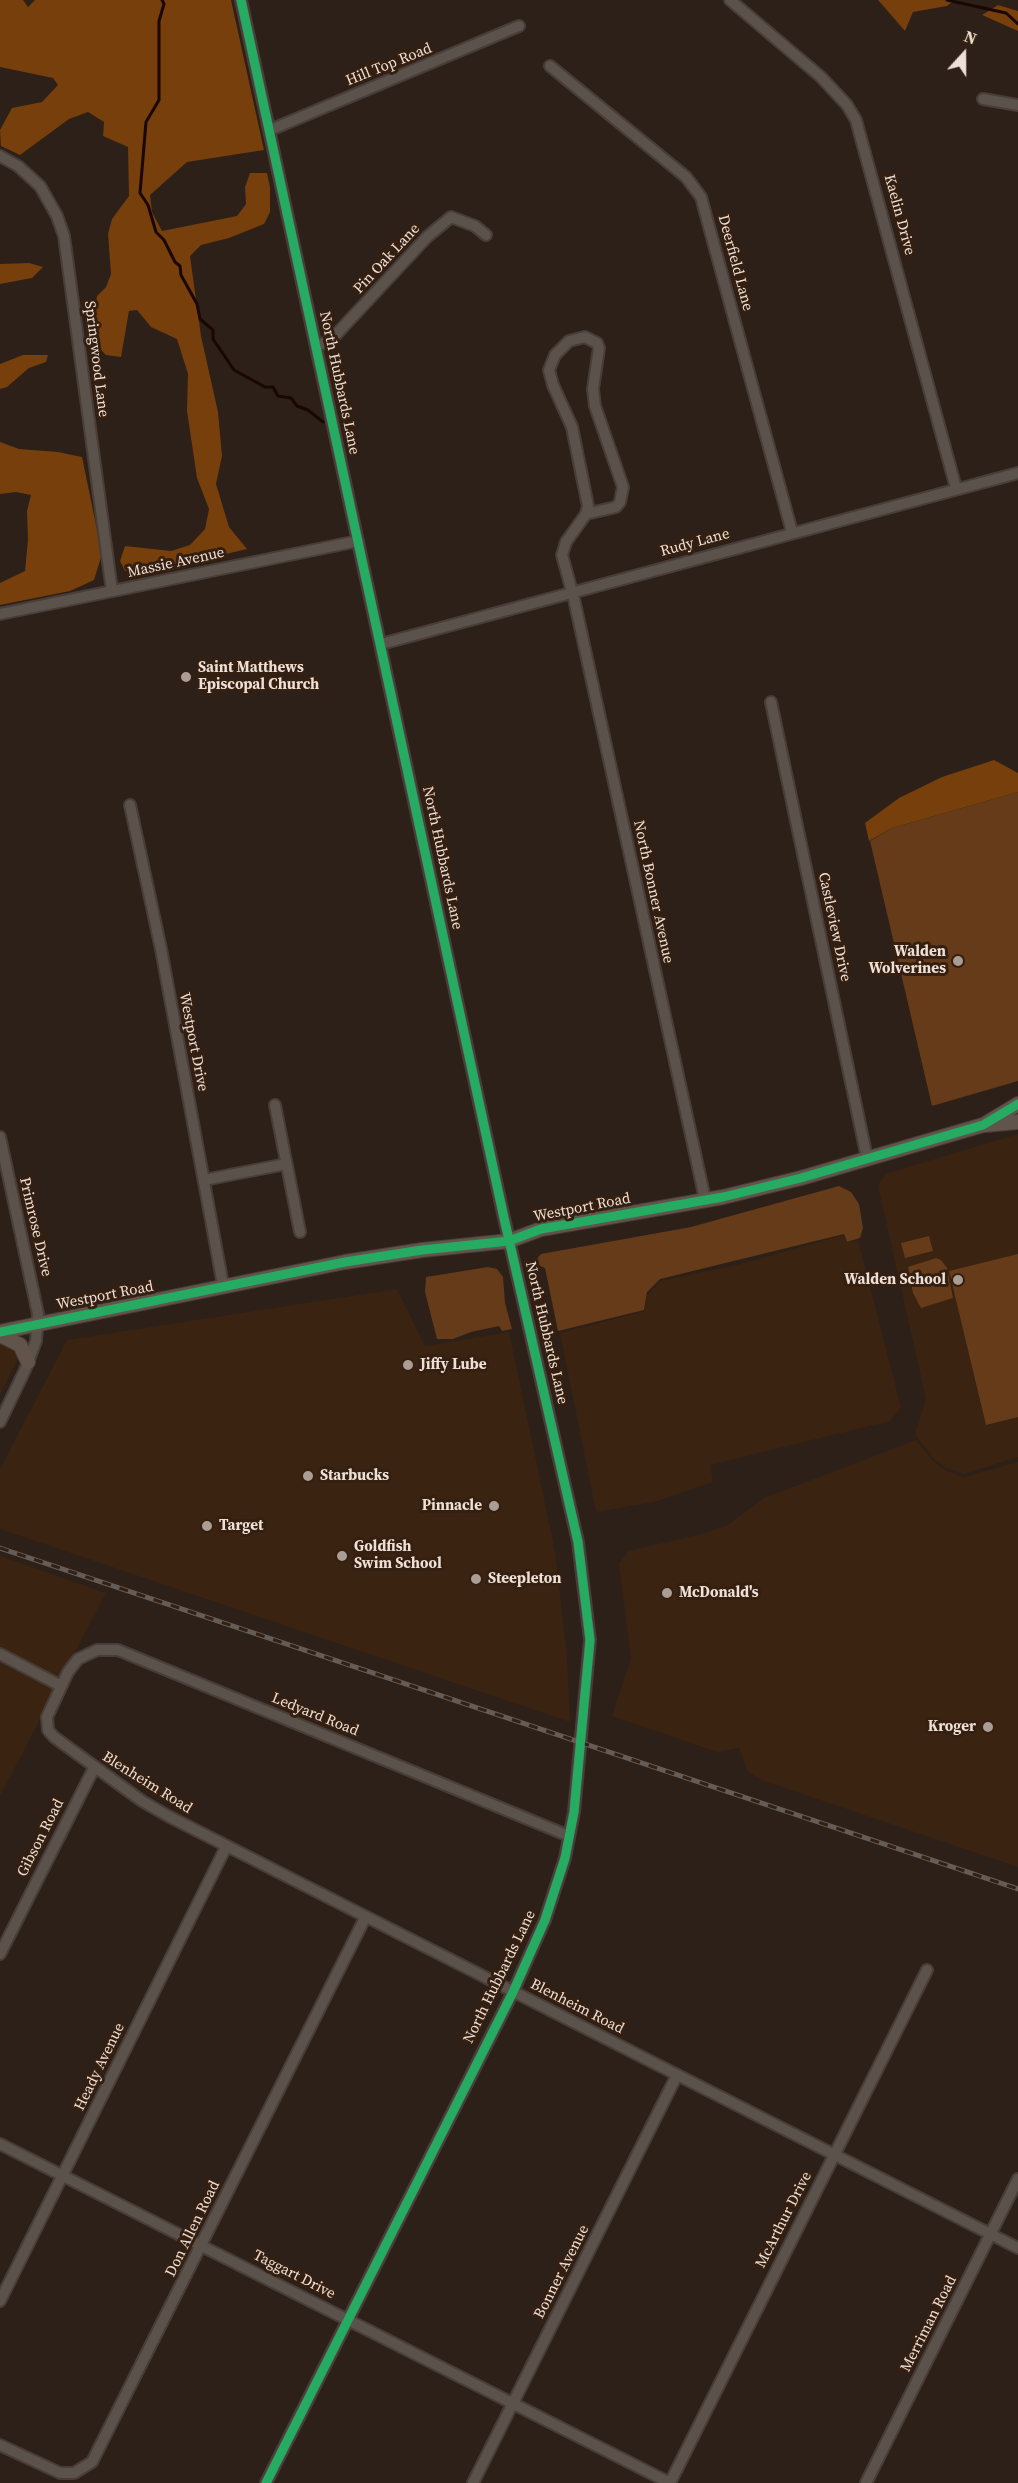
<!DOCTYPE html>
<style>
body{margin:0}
#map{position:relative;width:1018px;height:2483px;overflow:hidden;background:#2c2019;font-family:"Source Serif 4",serif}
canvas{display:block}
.north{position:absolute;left:934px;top:24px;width:60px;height:60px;-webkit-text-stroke:4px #341f11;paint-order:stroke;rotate:21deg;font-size:16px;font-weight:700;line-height:24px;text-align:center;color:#eee0d6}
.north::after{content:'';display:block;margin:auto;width:21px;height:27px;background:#eee0d6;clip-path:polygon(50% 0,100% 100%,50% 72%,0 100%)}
</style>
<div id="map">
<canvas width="1018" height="2483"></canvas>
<div class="north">N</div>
</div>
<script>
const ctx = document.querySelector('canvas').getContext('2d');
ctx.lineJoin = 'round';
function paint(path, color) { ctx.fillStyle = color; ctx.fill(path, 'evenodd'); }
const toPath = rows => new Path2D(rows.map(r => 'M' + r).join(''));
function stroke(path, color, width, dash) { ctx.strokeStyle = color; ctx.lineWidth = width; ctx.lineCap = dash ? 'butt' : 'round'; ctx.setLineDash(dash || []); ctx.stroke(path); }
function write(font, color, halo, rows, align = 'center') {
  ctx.font = font + ' "Source Serif 4",serif'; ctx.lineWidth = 6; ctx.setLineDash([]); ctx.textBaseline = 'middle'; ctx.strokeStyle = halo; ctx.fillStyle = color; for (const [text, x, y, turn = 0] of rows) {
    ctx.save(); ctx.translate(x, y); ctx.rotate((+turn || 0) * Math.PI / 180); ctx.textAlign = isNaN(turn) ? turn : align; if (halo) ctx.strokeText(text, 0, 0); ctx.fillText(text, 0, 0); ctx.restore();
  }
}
paint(toPath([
 [1018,1134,1018,1457,964,1474,948,1469,935,1460,915,1435,926,1399,878,1186,885,1174],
 [843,1235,847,1243,858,1240,901,1407,890,1421,710,1465,713,1482,654,1502,596,1512,560,1333,645,1311,647,1295,660,1281,745,1263],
 [397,1289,425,1346,509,1332,555,1551,567,1657,570,1722,0,1529,0,1469,67,1340],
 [0,1340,14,1347,18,1359,0,1395],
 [916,1440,934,1462,947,1471,964,1477,1018,1462,1018,1867,764,1781,748,1772,739,1748,717,1752,612,1716,631,1659,619,1564,628,1551,702,1534,728,1525,764,1498],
 [0,1556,106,1593,0,1796]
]), '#3b2311');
paint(toPath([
 [1018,792,1018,1081,932,1106,870,841,892,828],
 [839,1186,851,1192,859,1204,863,1228,860,1238,847,1242,844,1234,660,1279,647,1292,644,1310,558,1331,545,1268,533,1263,541,1254,691,1227],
 [929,1236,933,1251,905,1258,901,1243],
 [1018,1254,1018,1417,986,1425,949,1271],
 [936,1258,941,1260,947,1268,953,1298,921,1308,913,1293,908,1267],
 [488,1267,497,1269,503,1277,505,1303,512,1329,502,1331,499,1326,471,1332,453,1339,437,1339,425,1292,426,1277]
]), '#653b19');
paint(toPath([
 [0,0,23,0,28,7,35,0,231,0,264,150,187,162,150,195,152,212,162,231,237,216,246,204,245,187,250,173,267,173,270,187,270,212,264,224,229,238,201,245,190,256,201,336,218,412,222,456,216,484,229,527,247,549,150,572,125,571,120,561,125,546,171,551,190,545,205,529,209,509,197,478,187,411,188,374,177,339,151,327,137,310,129,311,121,357,106,355,99,348,94,317,97,296,106,287,111,274,108,234,112,219,129,196,128,147,103,136,104,122,88,112,69,119,20,155,1,146,0,130,12,108,42,102,58,85,53,78,0,67],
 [878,0,955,0,947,6,913,12,905,31],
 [998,5,1018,11,1018,31,982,15],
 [29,263,43,267,32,278,0,284,0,264],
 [23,355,48,355,46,362,29,368,7,387,0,389,0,364],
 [0,442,19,449,58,452,82,457,102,554,94,580,70,591,0,605,0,583,25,571,28,540,27,511,31,495,16,492,0,494],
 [994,760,1018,773,1018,792,892,828,869,841,865,823,899,798,942,777]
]), '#763f0b');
stroke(toPath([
 [162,0,164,4,159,21,159,100,146,122,140,193,148,205,156,232,164,240,175,262,180,266,181,275,197,304,200,319,213,330,213,339,234,370,265,387,273,387,278,396,291,398,297,406,308,410,323,422],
 [947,0,1006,13,1018,24]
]), '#1a0702', 3);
const minor = toPath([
 [241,0,504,1218,578,1542,590,1640,574,1812,565,1858,545,1920,513,1992,266,2483],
 [730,0,821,77,847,105,856,120,956,488],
 [550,66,686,177,701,197,792,532],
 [983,99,1018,105],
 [270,130,519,26],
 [0,156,18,166,40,186,57,216,64,236,112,591],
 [316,346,330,341,427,237,451,217,475,226,486,235],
 [586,514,616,507,620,502,623,487,595,406,593,389,599,348,597,343,585,337,569,341,555,355,549,370,553,385,572,427,588,506,586,514,566,542,562,555,574,599,705,1199],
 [0,614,358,541],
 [381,644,1018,473],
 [771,702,867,1158],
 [130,805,161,949,223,1285],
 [275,1105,300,1232],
 [0,1137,38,1314,36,1341,25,1370,0,1422],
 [204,1180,286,1164],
 [0,1654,61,1686],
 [569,1836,118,1650,97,1650,78,1659,68,1672,47,1717,48,1730,54,1737,142,1801,168,1816,1018,2248],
 [0,1954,94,1768],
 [0,2144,670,2483],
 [0,2301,226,1847],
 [0,2445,60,2473,74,2473,92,2462,365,1918],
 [473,2483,677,2075],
 [670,2483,927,1970],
 [866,2483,1018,2179]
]);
const major = toPath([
 [985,1125,1018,1122],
 [0,1332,345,1262,422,1250,509,1241,541,1229,723,1197,801,1178,983,1125,1018,1104],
 [0,1335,20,1345,28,1362]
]);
stroke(minor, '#483d38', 14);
stroke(major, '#483d38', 16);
stroke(minor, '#5a524b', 10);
stroke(major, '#61544a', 14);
const rail = toPath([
 [0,1548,1018,1889]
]);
stroke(rail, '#655c57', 5);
stroke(rail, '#341f11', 3, [9]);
stroke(toPath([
 [241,0,504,1218,578,1542,590,1640,574,1812,565,1858,545,1920,513,1992,266,2483],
 [0,1332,345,1262,422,1250,509,1241,541,1229,723,1197,801,1178,983,1125,1018,1104]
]), '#26ab63', 9);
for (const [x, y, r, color] of [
 [186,677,6,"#aa9d94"],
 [958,961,6,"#aa9d94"],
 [958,1280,6,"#aa9d94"],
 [408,1365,6,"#aa9d94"],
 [308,1476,6,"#aa9d94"],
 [494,1506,6,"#aa9d94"],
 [207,1526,6,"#aa9d94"],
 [342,1556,6,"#aa9d94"],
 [476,1579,6,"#aa9d94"],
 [667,1593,6,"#aa9d94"],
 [988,1727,6,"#aa9d94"]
]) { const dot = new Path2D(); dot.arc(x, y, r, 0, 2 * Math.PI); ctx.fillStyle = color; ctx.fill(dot); stroke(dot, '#341f11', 2); }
write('15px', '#eee0d6', '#341f11', [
 ["Hill Top Road",389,65,-22],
 ["Kaelin Drive",899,215,75],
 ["Pin Oak Lane",387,259,-47],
 ["Deerfield Lane",735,263,75],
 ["Springwood Lane",96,359,83],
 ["North Hubbards Lane",339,383,78],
 ["Rudy Lane",695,543,-15],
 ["Massie Avenue",176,563,-12],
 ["North Hubbards Lane",442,858,78],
 ["North Bonner Avenue",653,892,78],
 ["Castleview Drive",834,927,78],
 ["Westport Drive",193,1042,79],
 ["Westport Road",582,1208,-11],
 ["Primrose Drive",35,1227,77],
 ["Westport Road",105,1296,-11],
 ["North Hubbards Lane",546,1333,77],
 ["Ledyard Road",315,1715,22],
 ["Blenheim Road",147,1783,32],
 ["Gibson Road",41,1838,-63],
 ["North Hubbards Lane",500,1977,-64],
 ["Blenheim Road",577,2007,27],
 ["Heady Avenue",100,2067,-64],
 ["McArthur Drive",784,2220,-63],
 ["Don Allen Road",193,2229,-64],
 ["Bonner Avenue",562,2272,-63],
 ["Taggart Drive",294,2275,27],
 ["Merriman Road",929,2324,-63]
]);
write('bold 15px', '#eee0d6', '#341f11', [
 ["Saint Matthews",198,668],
 ["Episcopal Church",198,685],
 ["Walden",946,952,"right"],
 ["Wolverines",946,969,"right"],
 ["Walden School",946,1280,"right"],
 ["Jiffy Lube",420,1365],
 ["Starbucks",320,1476],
 ["Pinnacle",482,1506,"right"],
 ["Target",219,1526],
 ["Goldfish",354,1547],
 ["Swim School",354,1564],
 ["Steepleton",488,1579],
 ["McDonald's",679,1593],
 ["Kroger",976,1727,"right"]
], 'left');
</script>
